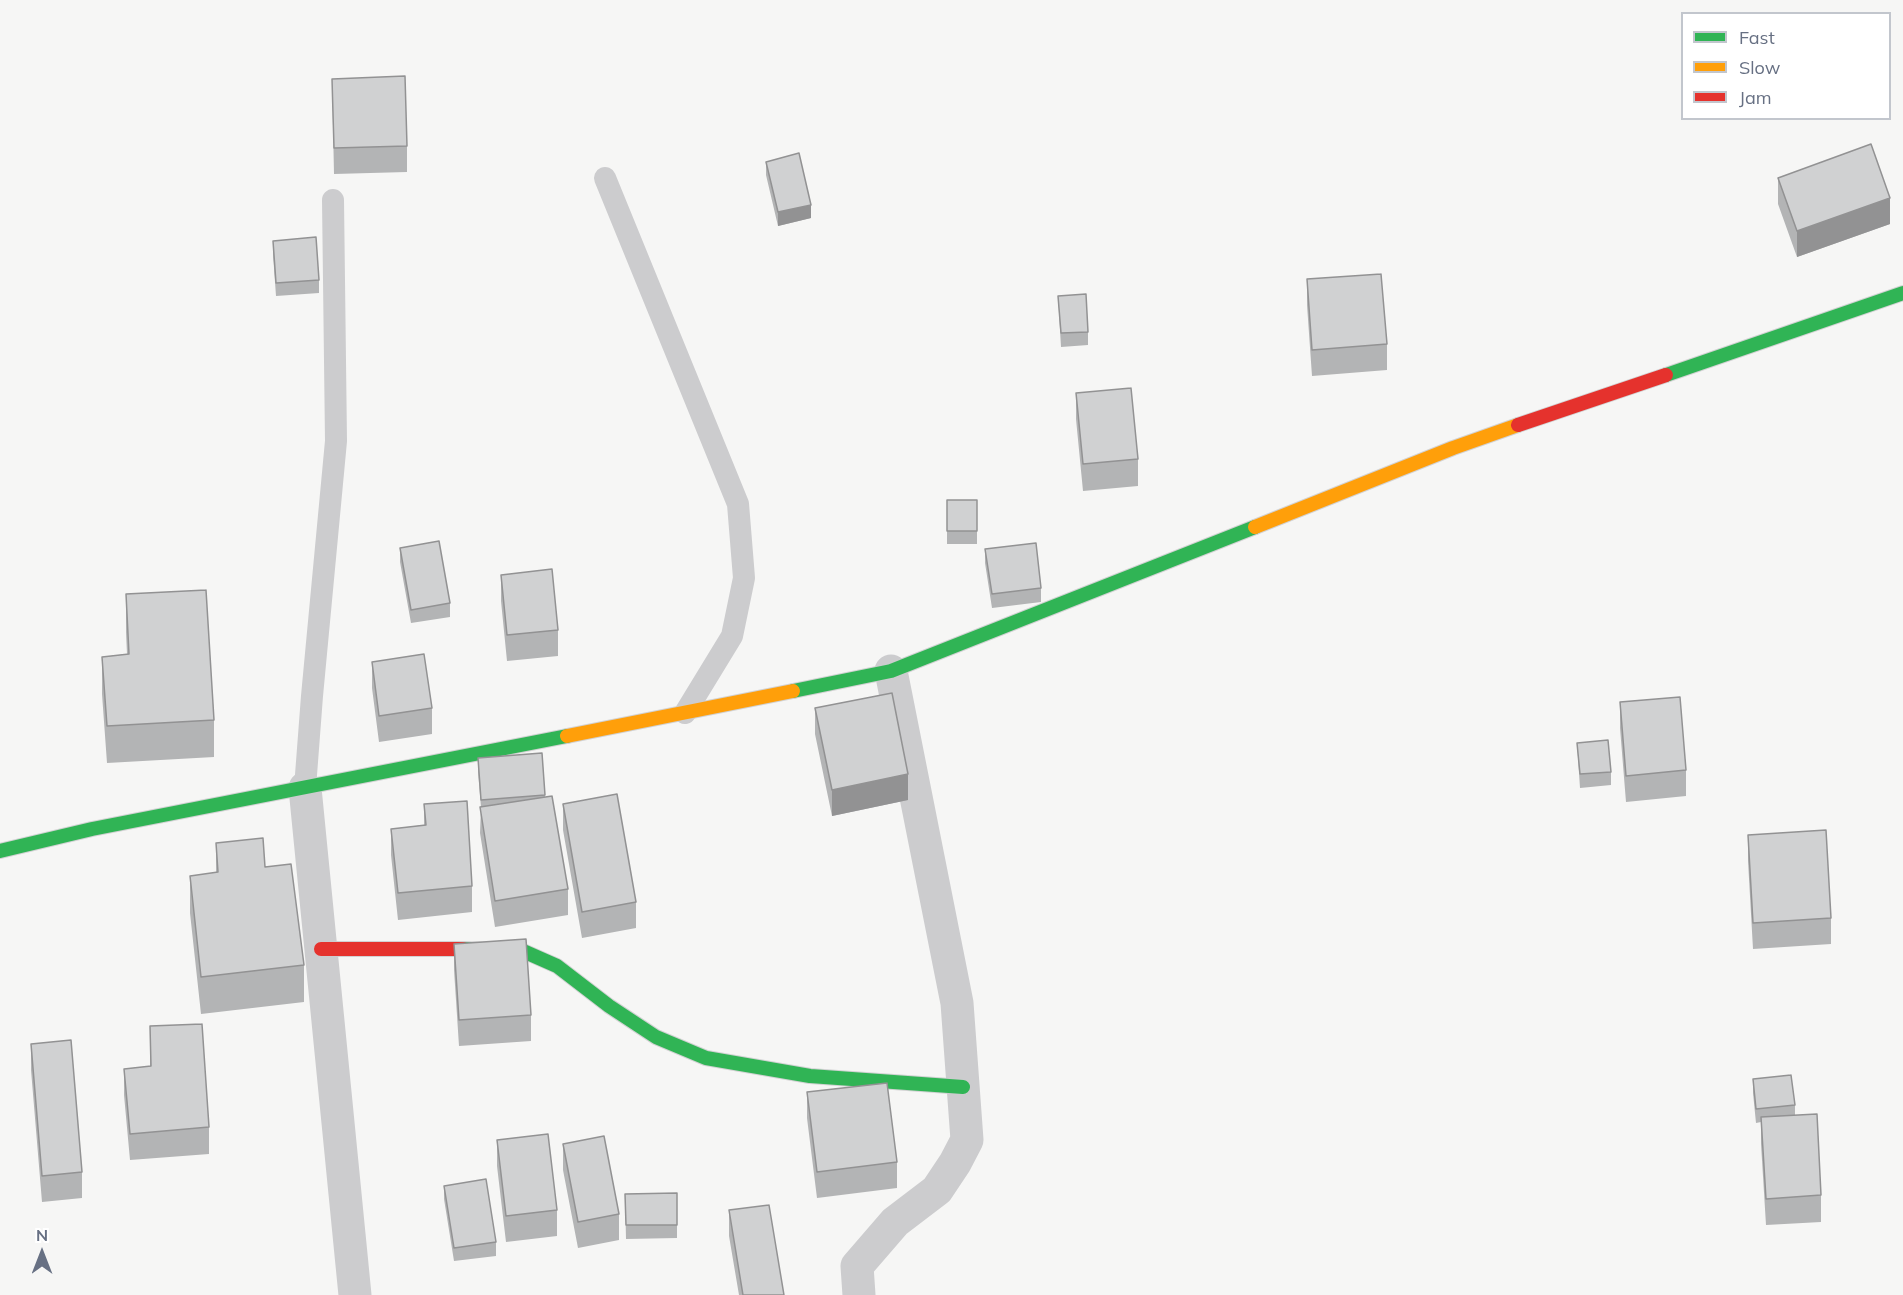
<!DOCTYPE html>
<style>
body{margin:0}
#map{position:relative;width:1903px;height:1295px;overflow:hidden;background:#f6f6f5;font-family:Mulish,sans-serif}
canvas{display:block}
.legend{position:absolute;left:1681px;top:12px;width:210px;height:108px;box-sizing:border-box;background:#fff;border:2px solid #c2c6cd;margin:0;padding:8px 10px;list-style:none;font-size:18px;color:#677083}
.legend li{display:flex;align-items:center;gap:12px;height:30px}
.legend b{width:30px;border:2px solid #c2c6cd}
.north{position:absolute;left:12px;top:1223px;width:60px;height:60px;-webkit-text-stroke:4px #fff;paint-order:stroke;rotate:0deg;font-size:16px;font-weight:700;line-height:24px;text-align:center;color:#677083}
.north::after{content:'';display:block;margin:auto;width:21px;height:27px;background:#677083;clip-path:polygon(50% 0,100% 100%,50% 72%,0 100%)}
</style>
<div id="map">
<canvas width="1903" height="1295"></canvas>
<ul class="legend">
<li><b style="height:8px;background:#30b455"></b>Fast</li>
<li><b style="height:8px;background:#ff9f0a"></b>Slow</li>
<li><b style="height:8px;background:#e5322d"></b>Jam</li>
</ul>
<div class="north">N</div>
</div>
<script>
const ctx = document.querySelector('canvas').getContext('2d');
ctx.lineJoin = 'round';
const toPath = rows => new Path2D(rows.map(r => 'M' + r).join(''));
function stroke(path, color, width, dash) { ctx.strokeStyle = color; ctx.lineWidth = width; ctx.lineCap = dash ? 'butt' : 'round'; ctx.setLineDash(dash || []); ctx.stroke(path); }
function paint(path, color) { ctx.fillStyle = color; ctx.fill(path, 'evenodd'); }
const fast = toPath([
 [1666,375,1903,293],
 [793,691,891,671,1255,527],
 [0,851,92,829,567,736],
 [463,949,523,951,557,966,609,1006,656,1037,706,1058,810,1076,963,1087]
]);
const slow = toPath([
 [1255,527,1453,448,1518,425],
 [567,736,793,691]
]);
const jam = toPath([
 [1518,425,1666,375],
 [321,949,463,949]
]);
stroke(fast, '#d2d2d3', 16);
stroke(slow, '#d2d2d3', 16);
stroke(jam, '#d2d2d3', 16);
stroke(toPath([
 [605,178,738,504,744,578,732,636,685,713],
 [305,788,312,696,336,441,333,200]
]), '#ccccce', 22);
stroke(toPath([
 [305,788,355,1295],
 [859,1295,857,1266,895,1222,937,1190,955,1163,967,1140,957,1003,891,671]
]), '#ccccce', 33);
stroke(fast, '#30b455', 14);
stroke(slow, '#ff9f0a', 14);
stroke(jam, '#e5322d', 14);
paint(toPath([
 [332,79,407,146,407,172,334,174],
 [766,162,811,218,778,226,766,175],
 [1778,178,1890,224,1797,257,1778,204],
 [273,241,319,280,319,293,276,296,273,254],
 [1307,279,1387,344,1387,370,1312,376,1307,305],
 [1058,296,1088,332,1088,345,1061,347],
 [1076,393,1138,459,1138,486,1083,491,1076,419],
 [947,500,977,500,977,544,947,544],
 [400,548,450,603,450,617,411,623,400,562],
 [985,549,1041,588,1041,602,992,608,985,563],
 [501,575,558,630,558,656,507,661,501,601],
 [126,594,214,720,214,757,107,763,102,694,102,657,127,654,126,632],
 [372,662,432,708,432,734,379,742,372,688],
 [1620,702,1686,770,1686,796,1626,802,1620,728],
 [815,708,908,800,832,816,815,734],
 [1577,743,1611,772,1611,785,1580,788],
 [542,753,545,797,568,889,568,915,495,927,480,833,481,807,478,772,478,758],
 [424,804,472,886,472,912,398,920,391,855,391,829,424,825],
 [563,804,636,902,636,928,582,938,563,830],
 [1748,835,1831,918,1831,944,1753,949,1748,861],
 [216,843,265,867,304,965,304,1002,201,1014,190,913,190,876,216,873],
 [454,944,531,1015,531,1041,459,1046,454,970],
 [150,1026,209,1127,209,1154,130,1160,124,1095,124,1069,150,1066],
 [31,1044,82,1172,82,1198,42,1202,31,1070],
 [1753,1079,1795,1105,1795,1115,1821,1195,1821,1222,1766,1225,1761,1144,1761,1122,1756,1123,1753,1093],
 [807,1092,897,1162,897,1188,817,1198,807,1118],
 [497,1140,557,1210,557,1236,506,1242,497,1166],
 [563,1144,619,1214,619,1240,578,1248,563,1170],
 [444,1186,496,1242,496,1256,454,1261,444,1199],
 [677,1193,677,1238,626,1239,625,1194],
 [729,1210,784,1295,739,1295,729,1236]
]), '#b3b4b5');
paint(toPath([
 [1890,198,1890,224,1797,257,1797,231],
 [811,205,811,218,778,226,778,212],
 [908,774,908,800,832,816,832,790]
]), '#929293');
const building = toPath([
 [405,76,407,146,334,148,332,79,405,76],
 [1871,144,1890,198,1797,231,1778,178,1871,144],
 [799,153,811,205,778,212,766,162,799,153],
 [316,237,319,280,276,283,273,241,316,237],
 [1381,274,1387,344,1312,350,1307,279,1381,274],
 [1086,294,1088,332,1061,333,1058,296,1086,294],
 [1131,388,1138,459,1083,464,1076,393,1131,388],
 [947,500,977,500,977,531,947,531,947,500],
 [439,541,450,603,411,610,400,548,439,541],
 [1036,543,1041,588,992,594,985,549,1036,543],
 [552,569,558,630,507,635,501,575,552,569],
 [206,590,214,720,107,726,102,657,129,654,126,594,206,590],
 [424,654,432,708,379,716,372,662,424,654],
 [892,693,908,774,832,790,815,708,892,693],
 [1680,697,1686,770,1626,776,1620,702,1680,697],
 [1608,740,1611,772,1580,774,1577,743,1608,740],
 [542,753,545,795,481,800,478,758,542,753],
 [617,794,636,902,582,912,563,804,617,794],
 [552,796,568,889,495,901,480,807,552,796],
 [467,801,472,886,398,893,391,829,426,825,424,804,467,801],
 [1826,830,1831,918,1753,923,1748,835,1826,830],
 [263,838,265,867,291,864,304,965,201,977,190,876,218,872,216,843,263,838],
 [526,939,531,1015,459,1020,454,944,526,939],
 [202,1024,209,1127,130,1134,124,1069,151,1066,150,1026,202,1024],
 [71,1040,82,1172,42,1176,31,1044,71,1040],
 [1791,1075,1795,1105,1756,1109,1753,1079,1791,1075],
 [887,1083,897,1162,817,1172,807,1092,887,1083],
 [1817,1114,1821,1195,1766,1199,1761,1117,1817,1114],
 [548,1134,557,1210,506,1216,497,1140,548,1134],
 [604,1136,619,1214,578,1222,563,1144,604,1136],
 [486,1179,496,1242,454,1248,444,1186,486,1179],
 [677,1193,677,1225,626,1225,625,1194,677,1193],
 [769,1205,784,1295,743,1295,729,1210,769,1205]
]);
paint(building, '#d0d1d2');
stroke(building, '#929293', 1.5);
</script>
